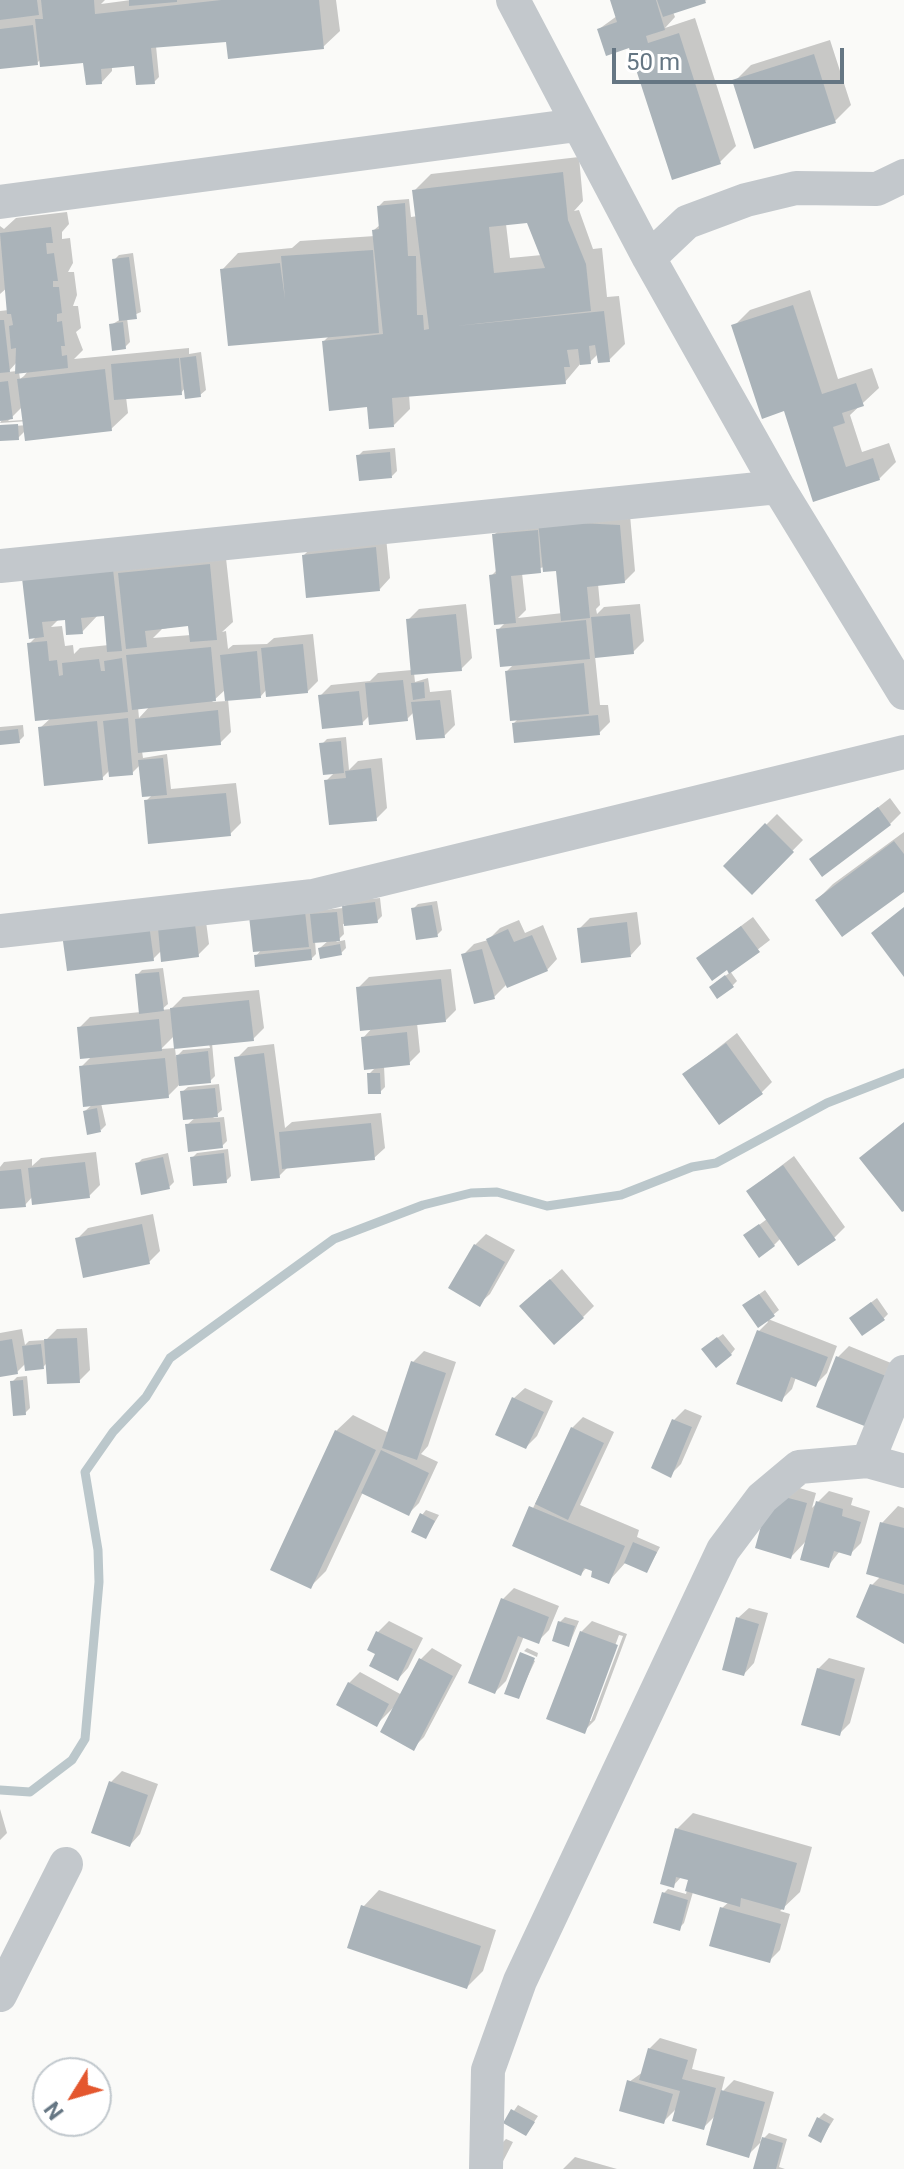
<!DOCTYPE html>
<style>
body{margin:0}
#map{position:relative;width:904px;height:2169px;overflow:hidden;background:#fafaf8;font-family:Roboto,sans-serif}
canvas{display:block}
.north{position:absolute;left:32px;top:2057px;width:80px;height:80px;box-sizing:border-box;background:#fff;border:2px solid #c1c8cd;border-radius:50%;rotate:233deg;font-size:22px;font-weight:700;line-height:32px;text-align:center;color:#657683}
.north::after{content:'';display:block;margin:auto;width:28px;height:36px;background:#e4572e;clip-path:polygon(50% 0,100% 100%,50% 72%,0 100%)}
.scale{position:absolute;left:612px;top:48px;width:232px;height:36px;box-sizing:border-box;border:4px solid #657683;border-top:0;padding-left:10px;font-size:24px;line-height:28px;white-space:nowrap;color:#657683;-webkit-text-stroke:6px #fff;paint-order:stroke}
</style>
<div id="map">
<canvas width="904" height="2169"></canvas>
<div class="north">N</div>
<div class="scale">50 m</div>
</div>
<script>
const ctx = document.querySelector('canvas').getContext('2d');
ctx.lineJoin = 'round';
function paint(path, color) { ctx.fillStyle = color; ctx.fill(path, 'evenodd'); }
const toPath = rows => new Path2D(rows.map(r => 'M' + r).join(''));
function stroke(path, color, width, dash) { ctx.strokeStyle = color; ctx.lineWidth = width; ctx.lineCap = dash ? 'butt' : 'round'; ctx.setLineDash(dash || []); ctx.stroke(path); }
paint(toPath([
 [0,0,105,0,101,4,131,0,336,0,340,31,323,47,227,37,156,46,159,77,154,82,135,61,112,66,112,71,102,82,85,61,41,59,37,63,0,67],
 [612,0,707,0,673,12,675,17,665,28,695,18,736,146,720,162,632,49,599,29,617,16],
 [830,40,851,105,835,121,735,81,751,65],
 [579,157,583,201,574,211,579,210,593,249,602,248,607,297,619,296,625,344,609,360,598,354,590,362,581,363,565,382,409,394,410,409,394,425,369,405,324,341,330,335,222,270,238,253,292,248,300,241,375,236,374,230,381,224,379,206,384,201,409,199,411,217,418,216,415,190,431,174],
 [534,221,542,255,510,258,506,224],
 [67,212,69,224,62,232,62,239,70,238,73,263,68,272,74,272,77,295,73,306,78,306,81,328,76,332,83,350,74,359,189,348,189,354,201,352,206,390,200,395,185,388,181,393,126,397,128,413,111,429,26,430,18,438,0,439,0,427,28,425,28,421,0,423,3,418,0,419,0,311,9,310,9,286,0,294,0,226,4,229,16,218],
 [17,362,17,371,8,372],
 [28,371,24,376,20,379,19,372],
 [23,406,24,420,8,421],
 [133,253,141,312,127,318,130,342,125,347,111,325,121,319,114,260,119,255],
 [810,290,838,379,872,368,879,388,850,415,862,452,889,443,896,462,879,479,815,499,786,409,734,326,750,310],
 [395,448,397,471,392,476,358,456,363,451],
 [630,515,635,571,624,582,598,584,600,605,596,609,597,614,604,607,640,604,644,641,633,652,595,656,600,705,608,705,610,722,599,733,514,723,519,718,507,671,514,664,498,630,506,622,491,576,497,570,494,535,505,524],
 [544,567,558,569,563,613,518,618,526,610,522,573],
 [386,537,390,578,380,589,304,555,315,544],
 [225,549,233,622,222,632,226,631,228,649,233,645,267,644,274,638,313,634,318,681,307,692,267,689,261,696,228,699,231,732,220,743,142,751,143,758,167,754,171,789,236,783,241,823,230,834,146,801,153,794,141,764,132,773,110,770,102,778,40,728,52,717,29,644,37,636,25,579],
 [99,614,106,614,109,645,80,648,74,654,73,645,65,646,62,626,51,627,60,618,67,617,82,632],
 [190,624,191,635,153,638,162,629],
 [226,689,227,701,212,702],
 [150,706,139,718,138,707],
 [466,604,472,658,461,669,414,673,415,682,428,678,430,692,451,690,455,725,444,736,414,712,407,719,370,715,362,723,320,696,331,685,370,681,378,673,412,670,408,620,419,609],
 [23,725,24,736,19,741,0,743,0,727],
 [346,737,349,770,358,761,382,758,387,808,376,819,326,781,335,772,322,744,327,739],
 [890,798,901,813,890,824,811,860],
 [777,814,803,840,752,892,725,866],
 [904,832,904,889,817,900,833,884],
 [380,898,382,916,377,921,343,924,344,934,336,942,345,940,346,948,341,953,320,948,329,940,315,941,316,954,311,959,256,956,262,949,251,917,343,908,349,901],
 [437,901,442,930,437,935,413,909,418,904],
 [637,912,641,944,631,955,579,929,590,918],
 [205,914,209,944,198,955,162,950,153,959,64,935],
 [753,917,770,940,730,971,737,981,732,986,716,982,731,972,727,967,698,958],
 [519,920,525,933,543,925,557,959,547,970,507,984,494,997,463,955,474,944,488,940,500,928],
 [163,968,168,1004,161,1010,171,1009,183,997,259,990,264,1028,253,1039,212,1043,215,1076,210,1081,179,1085,168,1096,101,1103,106,1125,101,1130,85,1111,93,1104,81,1067,93,1055,79,1028,90,1017,141,1012,137,975,142,970],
 [174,1036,209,1044,210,1048,183,1050,176,1057,175,1048,161,1049],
 [451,969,456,1010,445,1021,417,1023,420,1052,409,1063,384,1066,385,1087,380,1092,369,1074,376,1067,363,1038,373,1027,358,988,369,977],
 [737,1033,772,1082,761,1093,685,1074],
 [274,1044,285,1128,292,1122,381,1113,385,1148,374,1158,288,1167,279,1176,237,1058,248,1047],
 [219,1084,222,1110,213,1118,224,1117,227,1141,222,1146,187,1125,196,1117,182,1092,188,1087],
 [228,1149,231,1176,226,1181,192,1158,197,1153],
 [96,1152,100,1185,89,1196,33,1196,25,1205,0,1207,0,1167,4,1162,32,1159,32,1166,41,1158],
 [168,1153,174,1182,169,1187,137,1164,142,1159],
 [794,1156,845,1227,834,1238,781,1238,774,1245,751,1231,767,1219,748,1191],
 [153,1214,160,1251,149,1262,77,1239,88,1228],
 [486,1234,515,1250,490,1294,479,1304,451,1287,475,1245],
 [562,1269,594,1306,583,1317,533,1295],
 [765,1290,779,1310,768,1319,837,1346,827,1373,816,1384,796,1377,792,1389,781,1400,759,1331,768,1322,750,1301],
 [877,1298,888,1314,883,1319,857,1313],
 [87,1328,90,1370,79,1381,48,1362,43,1367,26,1363,17,1372,0,1375,0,1333,22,1329,25,1345,29,1341,46,1340,57,1329],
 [723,1334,735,1349,731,1354,709,1344],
 [849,1346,896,1365,866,1424,838,1357],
 [424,1351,456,1362,428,1446,421,1454,438,1462,419,1503,408,1514,363,1492,326,1571,310,1587,336,1431,353,1415,389,1433,413,1362],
 [27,1376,30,1408,25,1413,12,1382,17,1377],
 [525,1388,553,1401,537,1436,526,1447,514,1398],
 [685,1409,702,1416,681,1464,670,1475,674,1420],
 [583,1417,614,1432,580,1505,639,1530,637,1537,660,1547,647,1571,626,1562,608,1582,587,1567,581,1574,515,1545,572,1428],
 [783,1483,816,1493,812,1508,829,1491,853,1498,851,1505,870,1511,861,1543,850,1554,840,1551,828,1566,807,1540,791,1557],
 [898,1506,904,1508,904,1642,872,1585,881,1576,882,1523],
 [426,1510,439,1515,426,1537,422,1515],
 [514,1588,559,1606,549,1630,538,1641,524,1636,506,1681,495,1692,503,1599],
 [749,1608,768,1613,754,1663,744,1674,738,1618],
 [565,1617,579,1621,569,1645,560,1622],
 [389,1621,423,1638,408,1668,398,1679,378,1653,378,1632],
 [592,1621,627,1634,595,1720,584,1731,581,1632],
 [619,1635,623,1636,591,1721,587,1721],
 [432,1648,462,1665,424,1737,413,1748,394,1707,376,1725,349,1683,360,1672,402,1695,421,1659],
 [527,1648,538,1653,537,1657,524,1651],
 [522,1654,535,1661,518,1697],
 [829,1658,865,1668,850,1723,839,1734,818,1669],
 [122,1771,158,1784,140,1834,130,1845,111,1782],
 [0,1809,7,1833,0,1840],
 [693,1813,812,1847,800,1892,780,1911,790,1914,780,1950,769,1961,722,1908,729,1902,693,1892,684,1923,679,1928,663,1894,668,1889,686,1894,690,1879,682,1876,673,1886,677,1829],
 [379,1890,496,1930,483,1971,467,1987,363,1907],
 [660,2038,697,2049,692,2069,725,2077,721,2093,734,2080,774,2092,760,2142,769,2133,787,2139,779,2167,785,2169,755,2169,763,2140,748,2155,716,2115,703,2128,678,2107,663,2122,629,2082,643,2072,649,2049],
 [518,2105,538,2116,526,2134,506,2122],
 [824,2113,834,2119,821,2140,819,2118],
 [506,2139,513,2142,499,2169,501,2144],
 [575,2157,617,2169,563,2169]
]), '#0003');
stroke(toPath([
 [0,1790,30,1792,72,1760,85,1739,99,1582,98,1550,85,1472,113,1432,146,1397,170,1358,334,1239,423,1205,471,1193,497,1192,547,1206,621,1195,692,1167,716,1163,827,1103,904,1073]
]), '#bbc7cb', 9);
paint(toPath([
 [0,0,37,0,39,15,0,20],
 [41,0,94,0,95,14,221,0,319,0,324,49,228,59,226,42,151,48,155,84,136,85,134,66,101,69,102,84,86,85,83,63,40,67,35,19,43,19],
 [129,0,177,0,177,2,129,6],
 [610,0,656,0,665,30,646,36,648,43,679,33,721,164,672,180,629,48,606,56,597,29,617,22],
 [657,0,705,0,706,3,663,17],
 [33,25,38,65,0,69,0,29],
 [814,54,836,123,754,149,732,80],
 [563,172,568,220,586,264,591,311,456,326,604,311,610,362,598,363,595,345,589,346,591,364,580,365,578,349,567,350,570,367,564,367,566,384,392,398,394,427,369,429,367,407,329,411,322,341,383,334,372,230,379,229,377,206,405,203,408,256,416,256,417,315,423,315,424,330,429,329,412,190],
 [527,223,545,268,494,273,489,227],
 [51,227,53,243,46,243,47,254,54,253,58,281,53,281,53,287,59,287,62,313,57,314,57,322,62,321,65,346,61,346,62,356,67,355,68,368,15,374,16,348,11,349,9,326,13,325,11,314,7,314,0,233],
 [373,250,379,333,228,346,220,269,280,263,285,299,281,256],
 [129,257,137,319,119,321,112,259],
 [793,305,822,394,856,383,864,406,842,413,845,423,833,427,846,467,873,458,880,480,813,502,784,411,762,419,731,325],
 [0,320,4,320,10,372,0,373],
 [123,322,126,349,112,351,109,324],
 [196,356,201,397,185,399,180,358],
 [179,358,182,395,114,400,111,364],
 [105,369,112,431,25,441,17,379],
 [8,381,13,419,0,421,0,382],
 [18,424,19,440,0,441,0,425],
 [390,452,392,478,359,481,356,455],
 [538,521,620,525,625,583,587,587,590,618,561,621,556,571,543,572],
 [538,530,541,573,511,576,516,623,494,625,489,575,496,574,492,534],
 [376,547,380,591,306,598,302,555],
 [210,564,217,640,190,642,188,626,145,631,147,647,126,649,118,573],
 [113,569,122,651,107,652,104,616,81,618,83,634,66,635,65,620,42,622,44,637,29,639,22,578],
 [456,614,462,671,411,675,406,619],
 [630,614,634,654,595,658,591,617],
 [586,620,590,659,500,667,496,629],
 [47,641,49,661,57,660,59,676,63,675,62,663,99,659,101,671,105,671,104,661,122,658,128,712,35,721,27,643],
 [303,644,308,693,266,697,261,648],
 [211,647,216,701,132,710,126,655],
 [257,651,261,698,225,701,220,655],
 [584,663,589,714,510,721,505,671],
 [403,680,408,721,369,725,365,683],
 [424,682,425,698,413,700,411,683],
 [359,691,363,725,322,729,318,695],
 [440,700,445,738,416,740,411,702],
 [218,710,221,745,138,753,135,719],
 [598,715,600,735,514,743,512,723],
 [128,718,133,775,109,777,103,721],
 [97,721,103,780,44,786,38,727],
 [18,729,20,743,0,745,0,731],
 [341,741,344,773,323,775,319,743],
 [163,758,167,795,142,797,138,760],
 [371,768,377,821,329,825,324,780,346,778,345,771],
 [226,793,231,836,148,844,144,800],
 [878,807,891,825,822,877,809,859],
 [765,823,794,852,752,895,723,866],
 [894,841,904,854,904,892,842,937,815,900],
 [375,902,378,923,344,926,342,906],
 [432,905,438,937,416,940,411,908],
 [904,907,904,977,871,933],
 [305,911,309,947,253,952,249,916],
 [337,912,340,941,313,943,310,914],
 [627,922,631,957,581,963,577,928],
 [149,924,154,961,67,971,62,934],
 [195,924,199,957,161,962,158,928],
 [741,926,760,952,729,974,727,970,712,981,696,958],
 [508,929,514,942,532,935,548,971,507,988,486,939],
 [340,944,342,955,320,959,318,948],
 [311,949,312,960,255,967,254,955],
 [482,949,495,999,474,1004,461,954],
 [159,972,164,1011,139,1014,135,974],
 [725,975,734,987,717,999,709,987],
 [441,979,446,1022,360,1031,356,987],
 [249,1000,254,1041,174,1049,170,1008],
 [159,1019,162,1051,80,1059,77,1027],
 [407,1032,410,1065,364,1070,361,1037],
 [726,1043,763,1094,719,1125,682,1074],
 [208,1051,211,1083,179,1086,176,1055],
 [264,1053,280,1178,251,1181,234,1057],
 [165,1058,169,1098,83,1107,79,1066],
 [367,1073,380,1073,381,1094,368,1094],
 [215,1088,218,1117,183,1120,180,1091],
 [97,1108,101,1132,87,1135,83,1111],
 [220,1122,223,1148,188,1152,185,1124],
 [904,1122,904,1211,902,1212,859,1158],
 [371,1123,375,1160,282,1169,279,1132],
 [224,1153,227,1183,193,1186,190,1157],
 [163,1157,170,1189,141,1195,135,1163],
 [85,1162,90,1198,32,1205,28,1168],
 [783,1165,836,1240,798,1266,746,1191],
 [21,1169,26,1207,0,1209,0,1171],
 [142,1224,150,1264,83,1278,75,1238],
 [759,1224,775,1246,759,1258,743,1235],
 [474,1244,505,1262,480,1307,448,1288],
 [550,1279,584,1318,554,1345,519,1306],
 [759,1294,775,1316,758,1328,742,1305],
 [871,1302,885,1320,862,1336,849,1318],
 [757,1330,828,1357,816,1387,791,1377,782,1402,736,1384],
 [717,1337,732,1355,716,1368,701,1349],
 [77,1338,80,1383,47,1384,44,1339],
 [12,1339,18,1374,0,1377,0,1341],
 [41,1344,44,1369,25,1371,22,1346],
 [836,1356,886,1376,867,1427,816,1407],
 [411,1361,446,1373,417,1460,382,1448],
 [23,1380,26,1415,13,1416,10,1381],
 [512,1397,544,1412,526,1449,495,1435],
 [672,1419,692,1427,671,1478,651,1468],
 [571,1427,604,1443,568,1520,535,1504],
 [335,1430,376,1450,311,1589,270,1570],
 [381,1450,429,1473,409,1516,361,1493],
 [770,1493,807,1503,791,1559,755,1548],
 [816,1501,843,1509,842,1516,861,1522,851,1556,834,1551,829,1568,800,1560],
 [529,1506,625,1546,609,1584,591,1577,592,1571,584,1568,581,1576,512,1546],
 [420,1513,435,1521,426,1539,411,1532],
 [880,1522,904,1528,904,1585,866,1574],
 [633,1542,657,1552,647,1573,624,1563],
 [870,1584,904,1594,904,1644,856,1617],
 [501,1598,549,1617,539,1644,518,1636,495,1694,468,1683],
 [736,1617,759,1624,744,1676,722,1670],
 [558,1621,575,1626,569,1647,552,1641],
 [376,1631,413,1649,398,1681,369,1666,375,1654,367,1650],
 [580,1631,618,1645,585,1734,546,1719],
 [520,1652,535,1658,519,1699,504,1694],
 [419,1658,453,1676,414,1751,380,1732],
 [817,1668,855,1679,840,1736,801,1725],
 [348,1682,389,1704,377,1727,336,1705],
 [109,1781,148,1795,130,1847,91,1833],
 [675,1828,797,1863,784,1910,741,1898,740,1907,685,1891,688,1880,676,1877,674,1888,660,1884],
 [662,1892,688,1900,680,1931,653,1923],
 [361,1905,481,1946,467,1989,347,1948],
 [720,1907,781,1924,770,1963,709,1946],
 [648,2048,688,2060,682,2079,716,2088,704,2130,672,2121,680,2091,639,2080],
 [627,2080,673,2094,664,2124,619,2111],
 [721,2090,765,2102,749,2158,706,2145],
 [511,2109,535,2122,526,2136,503,2123],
 [817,2117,830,2124,821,2143,808,2136],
 [762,2137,783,2143,776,2169,753,2169]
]), '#aab3b9');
stroke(toPath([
 [513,0,649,258,778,487,904,693],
 [0,202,577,125],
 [649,258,687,222,746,200,796,188,877,189,904,176],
 [0,566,778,487],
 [0,931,313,896,904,752],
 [868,1461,904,1471],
 [0,1995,66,1864],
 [486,2169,488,2070,520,1981,723,1550,762,1498,799,1467,868,1461,904,1372]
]), '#c3c8cc', 34);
</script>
